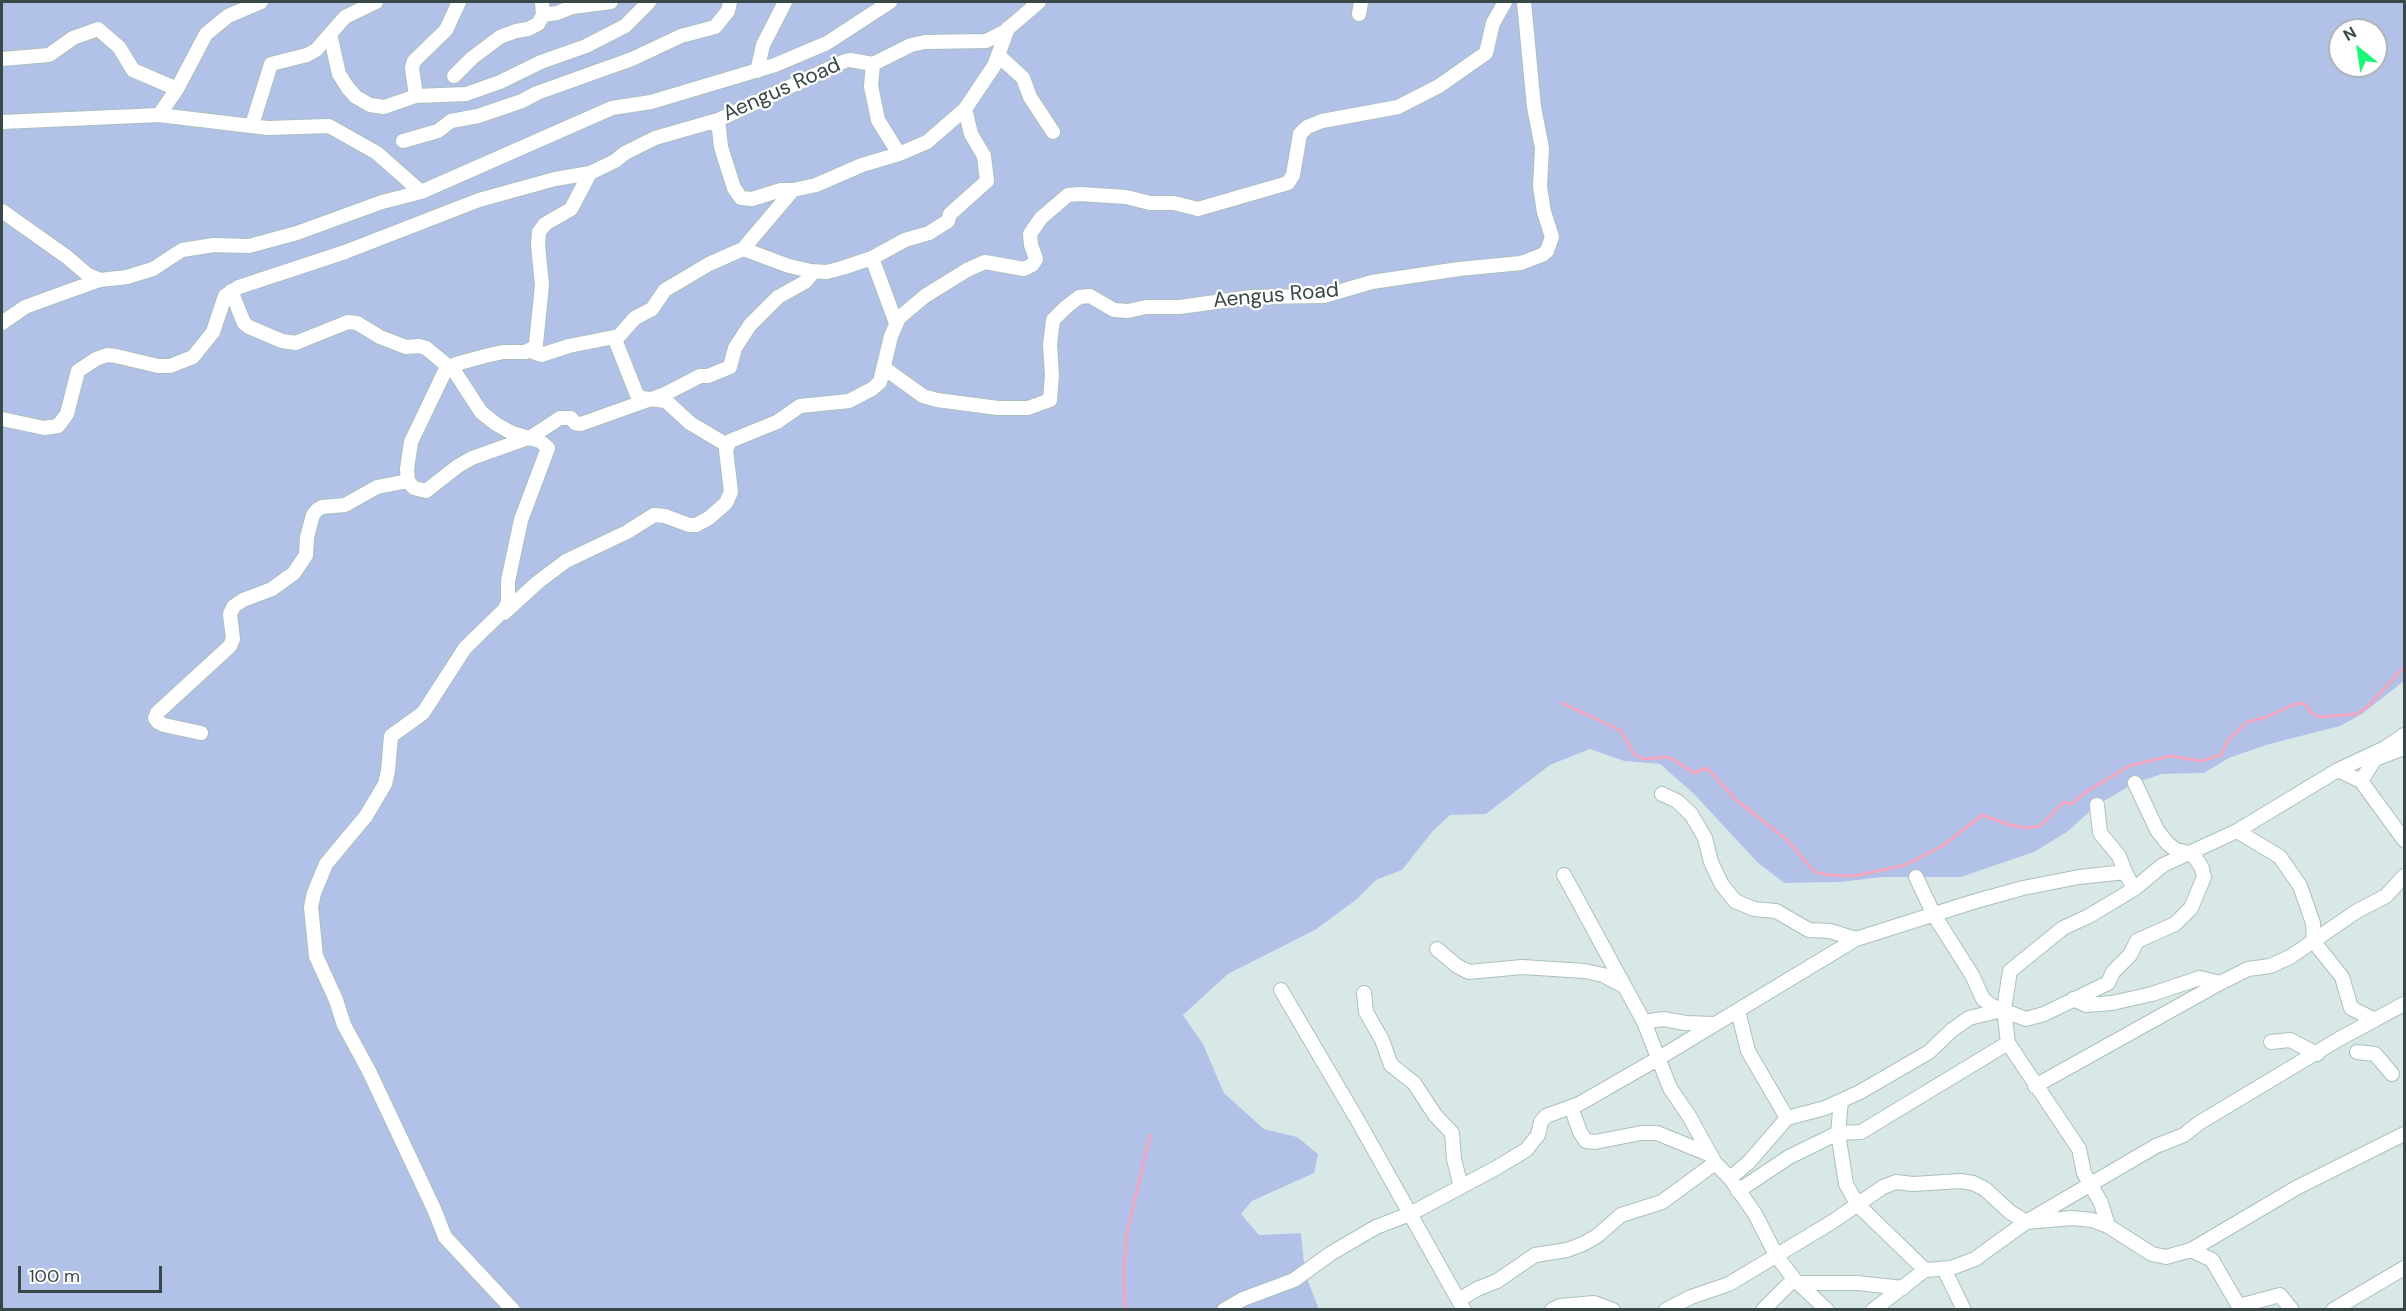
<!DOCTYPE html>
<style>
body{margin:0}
#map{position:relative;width:2406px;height:1311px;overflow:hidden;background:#e9f4f4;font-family:"DM Sans",sans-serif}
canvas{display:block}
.frame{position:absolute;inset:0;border:3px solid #374846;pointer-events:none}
.north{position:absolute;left:2328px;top:18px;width:60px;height:60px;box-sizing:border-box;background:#fff;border:2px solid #afb6b5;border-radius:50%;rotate:330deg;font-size:16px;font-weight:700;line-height:24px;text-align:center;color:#374846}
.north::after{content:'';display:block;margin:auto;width:21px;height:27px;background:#1df778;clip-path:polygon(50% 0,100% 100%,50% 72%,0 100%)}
.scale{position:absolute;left:18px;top:1266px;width:144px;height:27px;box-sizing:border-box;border:3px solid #374846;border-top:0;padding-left:8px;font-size:18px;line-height:21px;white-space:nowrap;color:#374846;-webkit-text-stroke:4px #fff;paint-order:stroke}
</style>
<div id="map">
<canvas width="2406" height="1311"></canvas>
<div class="frame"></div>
<div class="north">N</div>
<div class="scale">100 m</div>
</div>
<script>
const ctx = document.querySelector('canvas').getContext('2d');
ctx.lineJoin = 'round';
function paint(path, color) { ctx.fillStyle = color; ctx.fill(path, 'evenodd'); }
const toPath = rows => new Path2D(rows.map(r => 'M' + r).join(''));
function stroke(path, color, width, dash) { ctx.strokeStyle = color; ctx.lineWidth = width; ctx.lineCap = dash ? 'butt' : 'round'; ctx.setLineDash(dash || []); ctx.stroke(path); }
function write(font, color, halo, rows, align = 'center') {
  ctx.font = font + ' "DM Sans",sans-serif'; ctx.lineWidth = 4.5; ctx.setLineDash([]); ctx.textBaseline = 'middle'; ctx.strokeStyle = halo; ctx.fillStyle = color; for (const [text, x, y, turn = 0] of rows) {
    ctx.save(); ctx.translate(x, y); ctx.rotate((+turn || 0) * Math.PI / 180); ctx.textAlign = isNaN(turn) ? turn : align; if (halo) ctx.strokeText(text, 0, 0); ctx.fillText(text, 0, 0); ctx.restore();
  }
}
paint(toPath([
 [2404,681,2404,1309,1319,1309,1305,1273,1301,1233,1259,1235,1241,1214,1252,1201,1314,1173,1297,1137,1264,1129,1224,1093,1203,1044,1183,1015,1228,974,1315,930,1357,899,1376,880,1402,870,1432,832,1450,815,1486,814,1550,765,1590,749,1624,761,1660,764,1694,794,1757,862,1784,883,1840,882,1884,877,1961,877,2034,852,2067,832,2097,805,2135,783,2162,774,2204,773,2229,758,2266,745,2340,726,2362,714]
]), '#d7e8e7');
paint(toPath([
 [2,2,2404,2,2404,681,2362,714,2340,726,2266,745,2229,758,2204,773,2162,774,2135,783,2097,805,2067,832,2034,852,1961,877,1884,877,1840,882,1784,883,1757,862,1694,794,1660,764,1624,761,1590,749,1550,765,1486,814,1450,815,1432,832,1402,870,1376,880,1357,899,1315,930,1228,974,1183,1015,1203,1044,1224,1093,1264,1129,1297,1137,1318,1154,1314,1173,1252,1201,1241,1214,1259,1235,1301,1233,1305,1273,1319,1309,2,1310],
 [2340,30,2376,30,2376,66,2340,66]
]), '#b2c1e8');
stroke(toPath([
 [1562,703,1620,730,1634,754,1643,759,1669,757,1694,773,1707,768,1736,800,1786,839,1815,872,1828,875,1855,876,1905,865,1944,845,1982,815,2010,825,2027,828,2040,826,2064,802,2071,804,2089,790,2129,766,2170,756,2201,761,2221,755,2228,740,2247,722,2266,717,2293,705,2300,703,2306,705,2310,712,2319,717,2357,714,2369,705,2404,667],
 [1125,1310,1124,1266,1127,1233,1150,1135]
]), '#f0a6be', 3);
const minor = toPath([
 [1359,14,1361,2],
 [543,15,557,13,572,7,611,2],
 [330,34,339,74,348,88,356,97,370,105,384,107,416,96,466,94,500,82,541,62,586,46,625,26,649,2],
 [998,55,1023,78,1030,97,1053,132],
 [2,59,49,55,73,38,98,29,119,47,133,70,177,89],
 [873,64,871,86,878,120,899,154],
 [757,71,763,45,785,2],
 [454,76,472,58,500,37,516,31,528,29,538,24,543,15,542,2],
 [416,96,412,68,414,61,446,30,459,2],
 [159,115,177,89,206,34,228,16,261,2],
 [2,122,159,115,268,128,329,126,377,153,421,192],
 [252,125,271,64,307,55,316,50,345,17,376,2],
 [403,141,438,131,451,121,478,116,522,101,537,93,632,59,681,36,715,27,728,11,730,2],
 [590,173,571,209,545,224,539,232,538,245,542,285,536,344,534,348,525,352,503,352,485,356,456,364,445,371,411,442,407,469,408,481,414,488,426,491,458,466,472,458,531,437,560,418,571,418,575,423,581,424,665,394,700,376,708,376,730,367,735,348,750,325,778,297,805,282,811,275,811,271,827,272,842,268,872,258,905,240,929,233,948,221,950,214,987,181,984,156,971,134,965,109,994,66,1008,28],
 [793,190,816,185,862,165,899,154,927,142,965,109],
 [2,211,67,257,88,275,100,280],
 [743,249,789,266,811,271],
 [872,258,896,323],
 [231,291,244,323,249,327,282,341,296,343,303,340,348,322,357,323,380,337,406,347,419,346,426,348,455,372,481,412,496,424,512,433,540,441,548,448,521,520,508,581,508,602,505,609,465,648,423,713,391,736,388,771,385,784,366,816,326,864,314,893,311,907,316,956,336,1000,344,1025,369,1071,434,1209,445,1237,513,1310],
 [2,323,25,307,66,292,100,280,127,277,153,269,182,250,214,245,249,246,297,233,382,202,421,192,612,108,651,102,775,65,827,43,890,2],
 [614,337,619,336,635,318,652,309,665,290,709,264,743,249,793,190,781,190,752,199,741,198,734,188,721,147,718,120],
 [530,351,541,355,569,346,614,337,637,395,642,398,666,401,690,423,727,445],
 [884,368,923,396,937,400,998,408,1028,408,1050,400,1052,375,1050,345,1053,320,1065,308,1079,297,1090,296,1114,310,1128,311,1146,307,1180,307,1251,297,1324,296,1372,282,1459,269,1521,263,1542,255,1547,251,1552,237,1544,212,1540,187,1542,148,1534,107,1524,2],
 [2,419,44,428,58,426,67,414,78,371,96,359,107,355,116,356,158,366,170,366,193,357,213,332,225,296,239,287,345,252,479,200,555,179,590,173,615,161,625,153,655,138,718,120,845,61,850,60,873,64,911,45,925,42,986,41,1004,32,1039,2],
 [504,613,538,582,566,561,627,532,654,515,665,516,689,525,696,525,709,518,726,503,731,492,726,450,730,441,777,422,800,406,849,401,872,389,880,382,891,336,899,318,925,296,967,270,985,262,1024,269,1032,265,1036,259,1031,245,1030,234,1041,218,1068,195,1080,194,1126,197,1150,203,1174,203,1198,209,1288,183,1293,175,1300,134,1307,127,1322,121,1398,107,1439,86,1486,53,1493,23,1505,2],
 [201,733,164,725,158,722,155,718,157,713,230,646,233,639,230,614,234,606,243,600,272,589,294,573,306,555,307,537,313,515,317,510,322,507,345,505,377,487,408,481],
 [2338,770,2361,781,2404,840],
 [2361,781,2375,759,2404,748],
 [1662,794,1677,801,1691,814,1705,838,1711,862,1722,885,1735,901,1754,909,1776,911,1809,930,1830,931,1856,939],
 [2097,805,2100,833,2119,856,2125,872],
 [2237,831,2280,857,2300,886,2313,923,2314,942,2342,977,2351,1008,2375,1020],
 [1564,875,1644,1022,1670,1088,1689,1116,1715,1163,1730,1178,1755,1214,1776,1255,1794,1279,1827,1310],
 [1916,877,1934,915,1972,975,1983,999,1992,1006,2026,1019,2044,1014,2108,983,2113,972,2130,955,2137,941,2175,924,2191,908,2204,877,2202,868,2196,859,2189,853,2176,850,2168,844,2157,830,2135,783],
 [1437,949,1457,966,1469,972,1522,967,1585,971,1603,975,1624,986],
 [1281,990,1358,1121,1464,1310],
 [1364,993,1366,1012,1382,1040,1391,1065,1414,1083,1435,1115,1452,1133,1454,1159,1461,1187],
 [2073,999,2086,1005,2112,1003,2152,994,2200,978,2220,983,2248,969,2270,966,2290,957,2357,911,2386,896,2404,876],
 [1738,1011,1748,1051,1787,1118,1825,1108,1860,1092,1929,1052,1952,1030,1969,1018,2002,1010],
 [1644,1022,1663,1019,1686,1023,1714,1024],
 [2271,1042,2290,1040,2317,1054],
 [2357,1052,2375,1054,2392,1074],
 [2035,1086,2220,983],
 [1841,1101,1838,1133,1846,1184,1857,1204,1925,1270],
 [1571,1107,1580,1132,1586,1141,1595,1142,1641,1133,1657,1133,1711,1155],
 [1730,1178,1749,1162,1787,1118],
 [1738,1191,1789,1157,1838,1133,1861,1132,2008,1043],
 [2108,1226,2101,1203,2084,1173,2079,1149,2008,1043,2004,1009,2010,971,2063,928,2089,916,2134,889,2163,865,2237,831,2338,770,2385,748,2404,735],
 [2191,1250,2212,1260,2241,1310],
 [1944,1269,1964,1310],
 [1798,1283,1857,1283,1903,1288],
 [1459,1300,1477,1289,1497,1281,1535,1255,1567,1250,1583,1244,1597,1236,1621,1215,1662,1202,1715,1163],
 [2239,1306,2280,1295,2292,1310],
 [1224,1310,1243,1299,1294,1280,1330,1254,1376,1227,1410,1214,1496,1168,1526,1150,1538,1135,1541,1122,1546,1116,1579,1104,1659,1058,1856,939,1976,901,2023,888,2079,877,2125,872,2134,889],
 [1552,1310,1560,1306,1594,1303,1613,1310],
 [1666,1310,1691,1297,1729,1284,1832,1222,1883,1187,1896,1182,1913,1184,1961,1181,1973,1183,1985,1189,2010,1212,2026,1222,2072,1218,2092,1220,2108,1226,2152,1254,2166,1257,2191,1250,2296,1188,2404,1134],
 [1763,1310,1794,1279],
 [1873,1310,1925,1270,1951,1268,1975,1259,2026,1222,2156,1146,2184,1135,2199,1123,2339,1039,2404,1004],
 [2333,1310,2404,1268]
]);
stroke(minor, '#abc0be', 16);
stroke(minor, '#fff', 14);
write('21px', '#374846', '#fff', [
 ["Aengus Road",782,90,-24],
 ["Aengus Road",1276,296,-5]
]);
</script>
